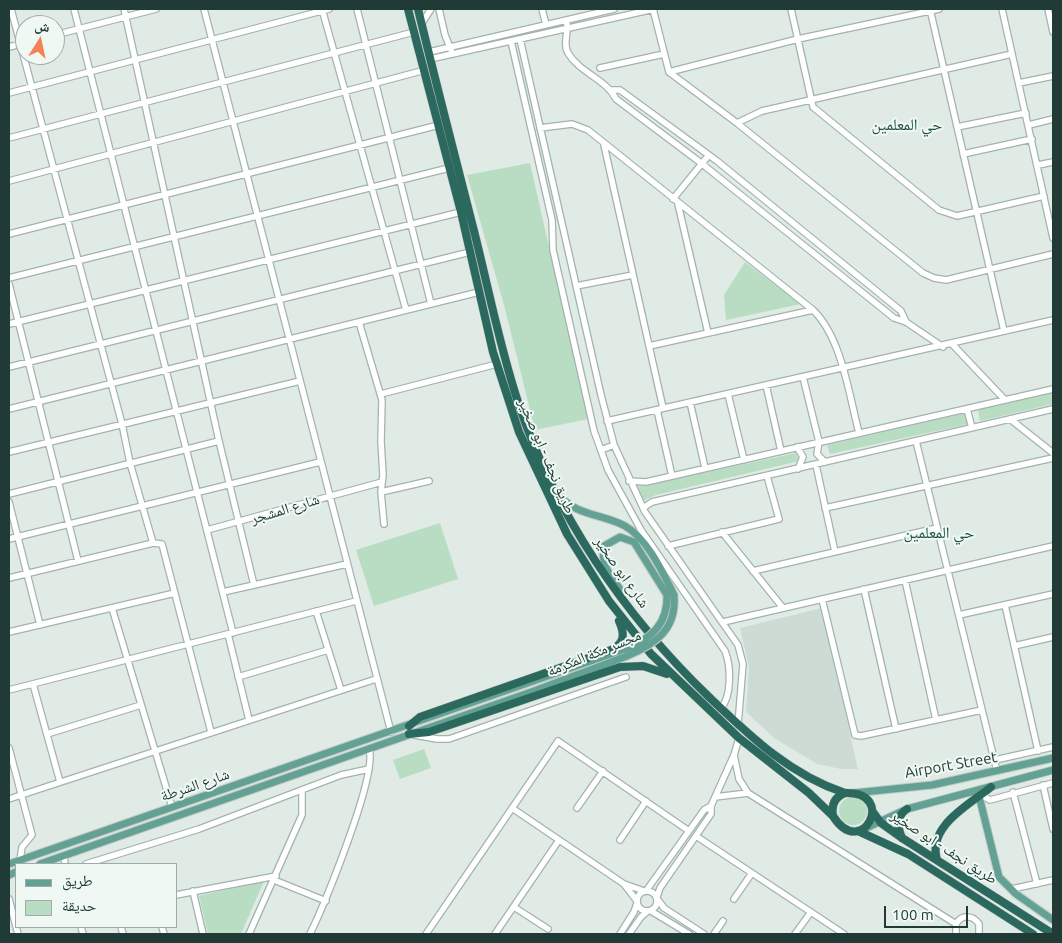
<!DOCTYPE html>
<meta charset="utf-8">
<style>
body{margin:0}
#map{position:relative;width:1062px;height:943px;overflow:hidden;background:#e0ebe6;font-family:Ubuntu,"Noto Naskh Arabic",sans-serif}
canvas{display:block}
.frame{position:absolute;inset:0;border:10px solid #203b35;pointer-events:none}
.legend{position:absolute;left:15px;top:863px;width:162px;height:65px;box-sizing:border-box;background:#f0f8f4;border:1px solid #9daca8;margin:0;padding:6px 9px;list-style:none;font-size:15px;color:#203b35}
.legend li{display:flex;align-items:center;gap:10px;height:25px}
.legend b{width:25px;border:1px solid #9daca8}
.north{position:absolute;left:15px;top:15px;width:50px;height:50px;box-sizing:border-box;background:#f0f8f4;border:1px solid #9daca8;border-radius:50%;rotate:10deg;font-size:14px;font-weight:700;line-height:20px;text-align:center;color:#203b35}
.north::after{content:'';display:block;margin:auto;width:18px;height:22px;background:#f48254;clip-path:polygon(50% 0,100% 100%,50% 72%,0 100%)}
.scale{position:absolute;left:884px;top:906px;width:84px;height:22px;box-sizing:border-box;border:2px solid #203b35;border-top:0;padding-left:6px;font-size:15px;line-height:18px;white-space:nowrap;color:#203b35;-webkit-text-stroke:4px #f0f8f4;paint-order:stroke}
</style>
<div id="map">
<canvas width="1062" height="943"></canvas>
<div class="frame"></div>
<ul class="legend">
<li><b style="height:6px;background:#63a194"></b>طريق</li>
<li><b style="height:14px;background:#b8ddc3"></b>حديقة</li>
</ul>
<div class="north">ش</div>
<div class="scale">100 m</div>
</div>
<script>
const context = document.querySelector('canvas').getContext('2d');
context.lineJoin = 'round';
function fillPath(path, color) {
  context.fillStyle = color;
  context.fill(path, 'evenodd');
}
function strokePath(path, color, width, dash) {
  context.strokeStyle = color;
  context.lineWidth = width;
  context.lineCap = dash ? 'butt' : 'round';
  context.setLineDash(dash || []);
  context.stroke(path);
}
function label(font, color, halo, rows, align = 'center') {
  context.font = font + ' Ubuntu,"Noto Naskh Arabic",sans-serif';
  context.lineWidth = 4;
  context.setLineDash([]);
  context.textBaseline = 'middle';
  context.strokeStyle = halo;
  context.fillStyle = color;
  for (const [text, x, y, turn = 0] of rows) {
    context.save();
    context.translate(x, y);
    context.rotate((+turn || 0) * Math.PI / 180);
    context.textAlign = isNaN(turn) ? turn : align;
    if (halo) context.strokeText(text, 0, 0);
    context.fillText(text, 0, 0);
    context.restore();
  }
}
fillPath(new Path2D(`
 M822,608L858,769H841L817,764L774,738L746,712L749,667L740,628Z`), '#cedbd5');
fillPath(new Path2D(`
 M530,163L588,419L535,430L504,305L467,175Z
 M745,262L801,304L726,320L724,295Z
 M1053,393V404L980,421L978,409Z
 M965,413L969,424L830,454L827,445Z
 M796,453L799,461L656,495L643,501L637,487Z
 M440,523L458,579L374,606L356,550Z
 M424,749L431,768L400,779L393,760Z
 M839 811a14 14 0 1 1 28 0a14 14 0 1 1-28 0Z
 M264,881L241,934H208L199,896Z`), '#b8ddc3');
const minor = new Path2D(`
 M11,9L122,424L130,463L153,543
 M74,9L233,633
 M124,9L219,441L254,585
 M204,9L391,732
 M322,9L406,310
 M357,9L431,304
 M439,9L445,35L451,50
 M542,9L546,25
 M653,9L669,72L737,123L923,273L934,278L946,280L1053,254
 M791,9L813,107L939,210L957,216L1044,196
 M930,9L1004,331
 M1002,9L1053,238
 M1048,9L1053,32
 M566,20C570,31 562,42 568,53C580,73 606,79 616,99L701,163L894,318L906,322L943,347
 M422,23L431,9
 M55,35L156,9
 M520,39L601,395L614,445L645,512L738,645L743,664L738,725
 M511,41L552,220L553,250L594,431L608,470L641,530L725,651C731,666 732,696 721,708
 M9,47L25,43
 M429,52L614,9
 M430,59L654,9
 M600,68L664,54
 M669,72L798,39L939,9
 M1019,83L1053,76
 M611,90H620L717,161L901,311L906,322
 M9,93L329,9
 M737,123L762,111L1012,54
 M1029,125L1053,119
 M957,127L1026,113
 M540,128L572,124L588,130L813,310C842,338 849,395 859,433
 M9,138L414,32
 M604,145L663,408
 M963,154L1032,139
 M1038,165L1053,162
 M9,181L425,70
 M673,199L708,156
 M678,204L708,333
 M9,234L439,125
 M9,278L449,168
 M9,284L78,561
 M576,286L633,275
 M359,322L382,400L381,441L383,475L381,492L384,524
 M9,324L461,212
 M953,345L1005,400
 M649,346L813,310
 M9,367L470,252
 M803,377L819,442L817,454L825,462
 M766,385L781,451
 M381,394L497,364
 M728,394L744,460
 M690,402L705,468
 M9,409L479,292
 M967,409L972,428
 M657,410L672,476
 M1010,419L1053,453
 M607,421L1053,320
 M916,441L997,771
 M797,447L803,457L798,469
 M601,450L614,445
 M9,452L300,381
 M816,465L835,552
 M629,481L646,482L1053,389
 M381,492L429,481
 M9,494L219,441
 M9,502L40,625
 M825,508L1053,458
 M644,510L643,508L652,502L1053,409
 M207,530L382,482
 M722,532L783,608
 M9,539L320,462
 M668,546L779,519L767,476
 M753,571L937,528
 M9,578L153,543L162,544L211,732
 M905,580L936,720
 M864,589L896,729
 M223,592L347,564
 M822,599L855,735L861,736L982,710
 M1005,605L1038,751
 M112,608L172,807
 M316,611L341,690
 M959,615L1053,594
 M723,622L1053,546
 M9,632L175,593
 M228,634L249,720
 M1014,646L1053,637
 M238,677L328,650
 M33,684L60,782
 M9,690L356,601
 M47,734L141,705
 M414,735L437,739H449L626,677
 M9,748L32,835L22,847L20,860
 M734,755L739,779L748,793L956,924
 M995,760L1053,747
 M1043,785L1053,829
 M1013,792L1037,884
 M981,795L990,800L1053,783
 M715,797L748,793
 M9,799L376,679
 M512,808L624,884L644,891
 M577,808L603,771
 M696,836L844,934
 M620,840L646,801
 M64,856L65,864
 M86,864L199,829L341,775L369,769
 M274,880L326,901
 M624,884L637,901
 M1012,889L1053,880
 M637 901a10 10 0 1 1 20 0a10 10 0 1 1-20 0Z
 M193,891L203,934
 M646,891L704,810L711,806
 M176,895L276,876
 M657,897L660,888L711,814V806L734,755L739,738
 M9,899L18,934
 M734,899L752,873
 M658,900L664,908L704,934
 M514,907L548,929
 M651,911L689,934
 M81,927L83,934
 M121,927L123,934
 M162,927L164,934
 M249,934L302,815V790
 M310,934C324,905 378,775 369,749
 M426,934L558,741L689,831
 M495,934L559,840
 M620,934L634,912L637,903
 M629,934L641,917L648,911
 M714,934L723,921
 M795,934L811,912
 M956,934V924C962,914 973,915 979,924V934`);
const major = new Path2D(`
 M559,495C576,516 603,514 625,526C648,539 663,573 674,595
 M622,592C612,577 600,566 604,546L620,537L634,542L667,595
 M854,793L932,785L1053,758
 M979,796L999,877L1016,894L1053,920
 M864,829L907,809L1053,770
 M9,864L625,649
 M40,864L534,691L627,656
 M9,875L16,872`);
const highway = new Path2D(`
 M408,9L461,212L493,352L519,432L567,534L609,601L651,654L739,738L809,793L833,816
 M418,9C436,84 456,160 475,235C489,291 500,348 518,402C555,515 624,615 709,697C750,736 790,775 845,793
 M409,726L420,717L611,650C625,643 625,634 619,621
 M409,734L429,732L620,667L643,666L667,674
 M845,793C898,791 862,862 833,816C831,805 835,797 845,793Z
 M873,812L881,823L902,838L1053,934
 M858,831L908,854L1033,934
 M902,838C897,827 896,816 907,809
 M937,860C927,826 969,805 991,787`);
strokePath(minor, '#a3b3ad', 8);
strokePath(major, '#c1c8c6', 9);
strokePath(highway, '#c1c8c6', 9);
strokePath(minor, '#fff', 5.5);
strokePath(major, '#63a194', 7);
strokePath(highway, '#2b685e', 8);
const majorBridge = new Path2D(`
 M625,649C651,639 668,624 667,595
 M627,656C655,644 677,630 674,595`);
strokePath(majorBridge, '#c1c8c6', 9, []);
strokePath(majorBridge, '#63a194', 7);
label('15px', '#203b35', '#f0f8f4', [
 ["طريق نجف - ابو صخير",547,456,67],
 ["شارع المشجر",285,509,-17],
 ["شارع ابو صخير",622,572,55],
 ["مجسر مكة المكرمة",594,653,-22],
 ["Airport Street",951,765,-10],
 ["شارع الشرطة",195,785,-19],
 ["طريق نجف - ابو صخير",944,847,33]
]);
label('16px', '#1c4e44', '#f0f8f4', [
 ["حي المعلمین",907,125],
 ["حي المعلمين",939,533]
]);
</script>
